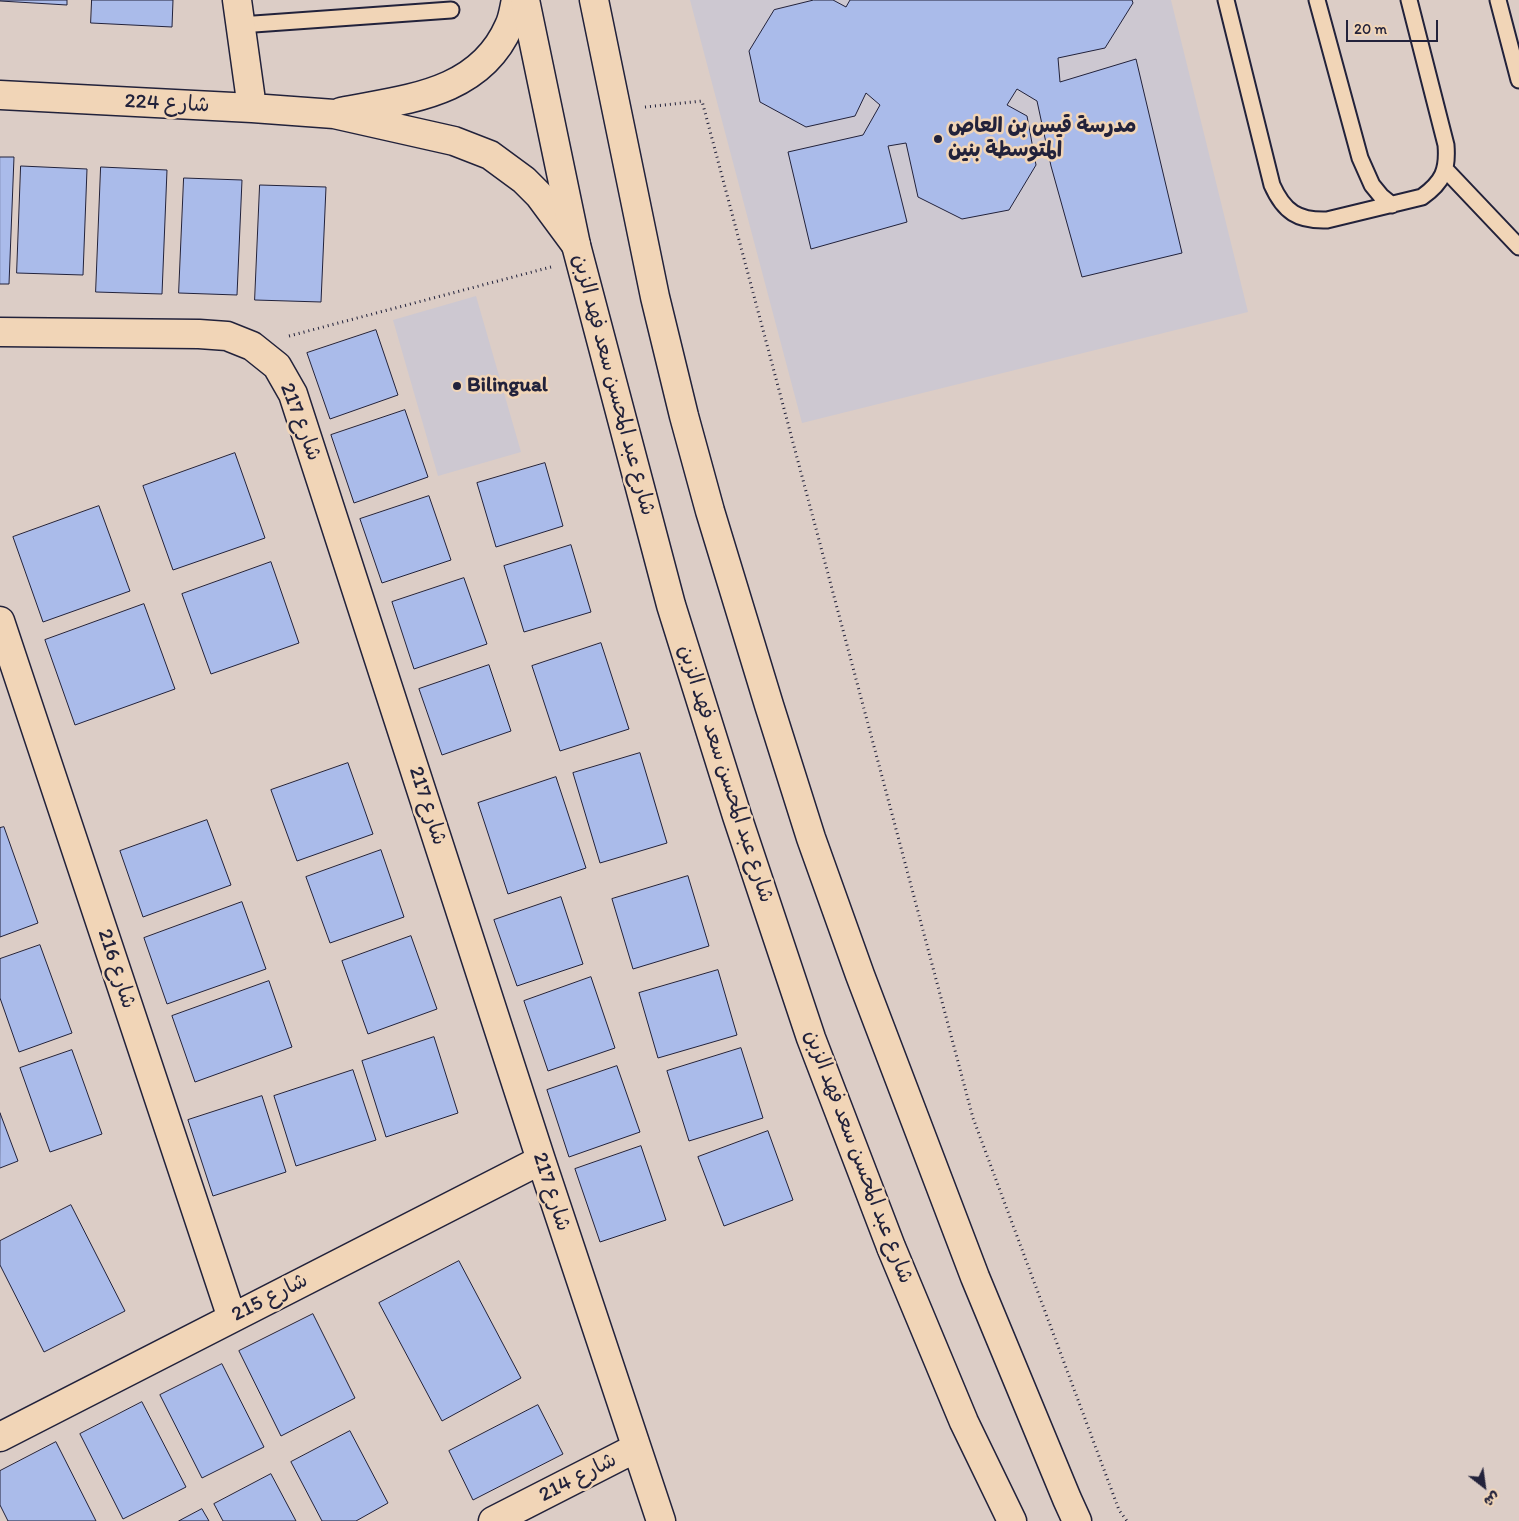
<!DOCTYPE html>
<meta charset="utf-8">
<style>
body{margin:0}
#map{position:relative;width:1519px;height:1521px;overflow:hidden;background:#dccdc6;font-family:Itim,"Playpen Sans Arabic",sans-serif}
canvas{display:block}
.north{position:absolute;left:1459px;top:1461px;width:50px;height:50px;-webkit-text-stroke:4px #f1d5b7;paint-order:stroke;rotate:150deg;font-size:14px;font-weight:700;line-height:20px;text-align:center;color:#22223b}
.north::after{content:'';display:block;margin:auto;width:18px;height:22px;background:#22223b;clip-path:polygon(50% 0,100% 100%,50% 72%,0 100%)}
.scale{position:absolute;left:1346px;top:20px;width:92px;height:22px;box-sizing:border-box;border:2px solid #22223b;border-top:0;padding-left:6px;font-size:15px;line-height:18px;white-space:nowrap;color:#22223b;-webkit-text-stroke:4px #f1d5b7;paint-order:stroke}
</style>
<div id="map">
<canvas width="1519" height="1521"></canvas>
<div class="north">ش</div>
<div class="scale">20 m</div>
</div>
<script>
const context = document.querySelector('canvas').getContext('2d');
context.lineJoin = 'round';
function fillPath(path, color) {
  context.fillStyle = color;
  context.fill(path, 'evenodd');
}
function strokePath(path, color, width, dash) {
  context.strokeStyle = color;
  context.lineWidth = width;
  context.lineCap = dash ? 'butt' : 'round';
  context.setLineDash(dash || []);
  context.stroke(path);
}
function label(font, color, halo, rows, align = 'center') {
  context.font = font + ' Itim,"Playpen Sans Arabic",sans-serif';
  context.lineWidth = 5;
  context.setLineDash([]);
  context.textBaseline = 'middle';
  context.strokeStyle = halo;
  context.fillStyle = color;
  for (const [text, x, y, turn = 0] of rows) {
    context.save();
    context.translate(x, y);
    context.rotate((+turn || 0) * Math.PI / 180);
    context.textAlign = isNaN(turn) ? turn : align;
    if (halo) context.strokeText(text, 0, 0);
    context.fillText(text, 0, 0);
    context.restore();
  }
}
fillPath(new Path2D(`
 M690,0H1171L1248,312L802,423Z
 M476,296L521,452L438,476L393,320Z`), '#cdc8d1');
const building = new Path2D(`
 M0,0H67V5L0,1Z
 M92,0H173L172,27L91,23Z
 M814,0H833L846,7L850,0H1132L1133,3L1105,48L1058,58L1060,82L1136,59L1182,253L1082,277L1051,166L1037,101L1017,89L1007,105L1027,116L1036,165L1009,210L962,219L918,197L906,143L888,146L907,222L811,249L788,152L863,135L880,105L866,93L855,116L806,127L760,102L749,51L774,10Z
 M0,157H14L9,284H0Z
 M21,166L87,169L83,275L17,273Z
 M101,167L167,170L162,294L96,292Z
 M184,178L242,180L237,295L179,293Z
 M260,185L326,187L321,302L255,300Z
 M376,330L398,395L330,419L307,353Z
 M405,410L428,477L354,503L331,435Z
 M235,453L265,538L173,570L143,486Z
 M545,463L563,526L496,547L477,483Z
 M429,496L451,560L382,583L360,519Z
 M99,506L130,591L43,622L13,537Z
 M571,545L591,612L524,632L504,566Z
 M271,562L299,643L211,674L182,594Z
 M464,578L487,644L414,669L392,602Z
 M144,604L175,689L75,725L45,640Z
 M601,643L629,729L560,751L532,666Z
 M489,665L511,731L442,755L419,689Z
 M640,753L667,843L600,863L573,773Z
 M348,763L373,834L297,861L271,790Z
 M556,777L586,868L508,894L478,803Z
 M207,820L231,885L143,917L120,851Z
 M4,827L38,923L0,937V828Z
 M381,850L404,917L330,943L306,877Z
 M688,876L709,946L633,969L612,899Z
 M561,897L583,964L517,986L494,920Z
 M242,902L266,969L167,1004L144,938Z
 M411,936L437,1009L368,1034L342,961Z
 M40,945L72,1033L19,1052L0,998V959Z
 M718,970L737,1035L658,1058L639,993Z
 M591,977L615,1048L548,1071L524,1001Z
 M269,981L292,1047L195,1082L172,1016Z
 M434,1037L458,1113L386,1137L362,1061Z
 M741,1048L763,1118L689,1141L667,1071Z
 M72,1050L102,1134L50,1152L20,1068Z
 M617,1066L640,1132L569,1157L547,1090Z
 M353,1070L376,1140L296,1166L274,1096Z
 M262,1096L286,1172L213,1196L188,1120Z
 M0,1113L18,1161L0,1168Z
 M768,1131L793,1200L724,1226L698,1157Z
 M641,1146L666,1220L600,1242L575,1169Z
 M71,1205L125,1311L44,1352L0,1265V1241Z
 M459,1261L521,1378L442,1421L379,1303Z
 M313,1314L355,1398L281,1436L239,1351Z
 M222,1364L264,1447L202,1478L160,1395Z
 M142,1402L186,1487L123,1519L80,1434Z
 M538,1405L563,1454L473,1500L449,1451Z
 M350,1431L388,1503L356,1521H322L291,1462Z
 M56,1442L96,1521H8L0,1505V1471Z
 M271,1474L296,1521H223L214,1504Z
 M202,1509L209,1521H179Z`);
fillPath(building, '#aabbea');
strokePath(building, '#22223b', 1);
const lane = new Path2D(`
 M1226,0L1272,185C1284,212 1298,221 1327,220L1422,197C1443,182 1448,170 1446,145L1409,0
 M1317,0L1360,158L1372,185L1381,196L1392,205
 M1498,0L1519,80
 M240,25L451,10
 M1445,169L1519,247`);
const street = new Path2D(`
 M237,0L252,108
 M0,95L252,108L334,114L454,141L490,155L524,180L539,195L576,245
 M341,112C405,99 479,95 509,26C513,18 514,8 516,0
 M0,332L199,334L227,336L252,346L277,366L293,394L541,1160L661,1521
 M0,621L232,1318
 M0,1437L541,1160
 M493,1521L636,1448`);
const secondary = new Path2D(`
 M525,0L576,245L671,605L737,816L811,1038L891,1247L964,1422L1012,1521
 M594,0L655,297L684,416L710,511L769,705L811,838L860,975L975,1277L1067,1499L1077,1521`);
strokePath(lane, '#22223b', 19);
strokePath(street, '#22223b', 31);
strokePath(secondary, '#22223b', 31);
strokePath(new Path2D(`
 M645,107L702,101L973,1118L1119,1510L1127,1521
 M289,336L551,267`), '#22223b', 3, [1, 4]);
strokePath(lane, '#f1d5b7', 15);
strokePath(street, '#f1d5b7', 28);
strokePath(secondary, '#f1d5b7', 28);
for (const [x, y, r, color] of [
 [938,139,5,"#22223b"],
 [457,386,5,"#22223b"]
]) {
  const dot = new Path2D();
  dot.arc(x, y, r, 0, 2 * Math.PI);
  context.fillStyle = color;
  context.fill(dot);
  strokePath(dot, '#f1d5b7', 2);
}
label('21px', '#22223b', '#f1d5b7', [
 ["شارع 224",167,104,3],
 ["شارع عبد المحسن سعد فهد الزبن",613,385,75],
 ["شارع 217",300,422,69],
 ["شارع عبد المحسن سعد فهد الزبن",725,774,72],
 ["شارع 217",427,806,72],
 ["شارع 216",116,969,72],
 ["شارع عبد المحسن سعد فهد الزبن",858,1157,69],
 ["شارع 217",551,1192,72],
 ["شارع 215",270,1298,-27],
 ["شارع 214",578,1478,-27]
]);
label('bold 21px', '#22223b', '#f1d5b7', [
 ["مدرسة قيس بن العاص",948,127],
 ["المتوسطة بنين",948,151],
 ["Bilingual",467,386]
], 'left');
</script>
